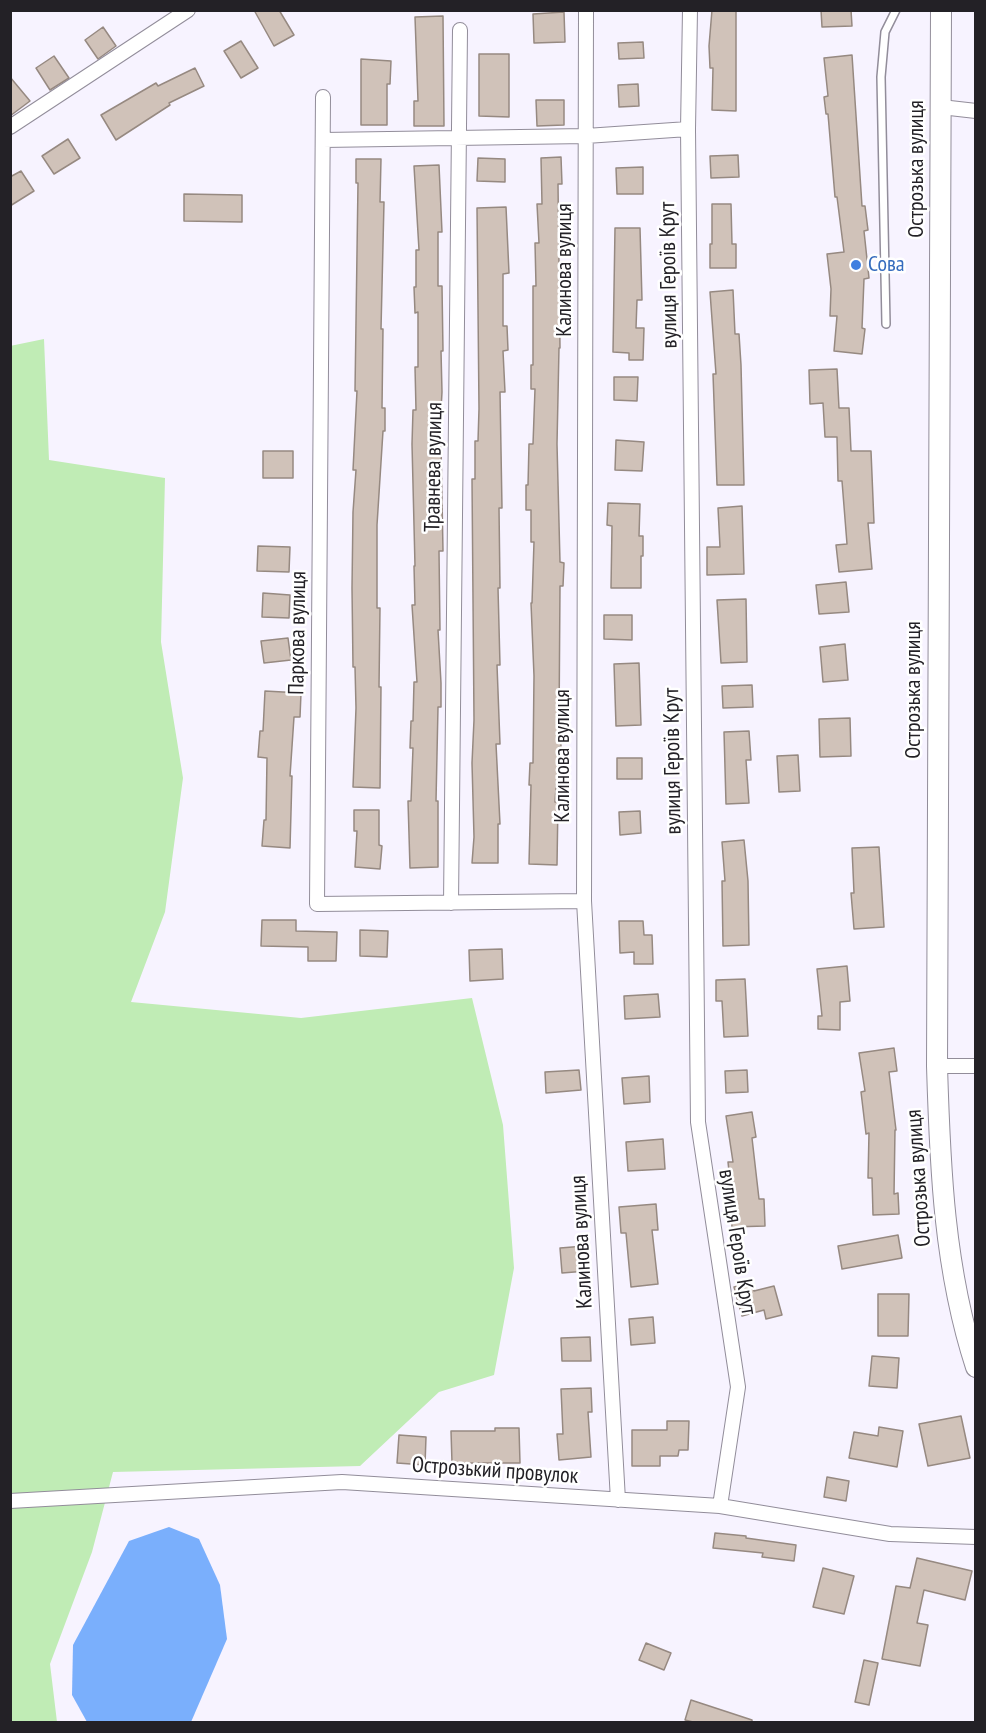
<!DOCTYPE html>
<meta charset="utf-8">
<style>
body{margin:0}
#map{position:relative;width:986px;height:1733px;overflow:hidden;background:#f7f3ff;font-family:"PT Sans Narrow",sans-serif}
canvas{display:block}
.frame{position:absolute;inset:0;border:12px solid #232126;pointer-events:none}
</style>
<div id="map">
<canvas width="986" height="1733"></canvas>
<div class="frame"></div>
</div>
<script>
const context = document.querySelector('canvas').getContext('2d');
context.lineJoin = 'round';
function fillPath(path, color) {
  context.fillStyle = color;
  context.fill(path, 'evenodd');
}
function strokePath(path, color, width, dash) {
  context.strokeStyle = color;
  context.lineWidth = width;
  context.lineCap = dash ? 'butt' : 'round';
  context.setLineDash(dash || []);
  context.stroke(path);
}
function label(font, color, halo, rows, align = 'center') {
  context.font = font + ' "PT Sans Narrow",sans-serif';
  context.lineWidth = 5;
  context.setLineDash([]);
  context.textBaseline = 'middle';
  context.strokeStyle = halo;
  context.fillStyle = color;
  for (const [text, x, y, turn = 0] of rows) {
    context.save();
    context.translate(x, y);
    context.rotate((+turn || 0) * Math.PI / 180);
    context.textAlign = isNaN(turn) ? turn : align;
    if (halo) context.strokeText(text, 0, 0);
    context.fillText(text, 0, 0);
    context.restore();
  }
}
fillPath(new Path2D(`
 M44,339L49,460L165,478L161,642L183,778L165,912L131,1002L301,1018L472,998L503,1125L514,1268L494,1375L439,1392L360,1466L113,1472L92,1552L50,1664L57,1722H10V346Z`), '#c0ecb5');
fillPath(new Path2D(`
 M169,1527L199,1539L220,1585L227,1639L191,1722H87L72,1695L73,1645L129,1541Z`), '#7aaffc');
const building = new Path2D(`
 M254,10H279L294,35L274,46Z
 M712,10H736V111L712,110L713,68H710L709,46Z
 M821,10H851L852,26L822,27Z
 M564,12L565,42L534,43L533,14Z
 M443,16L444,126H414V101H418L415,17Z
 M103,27L116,46L98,59L85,40Z
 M241,41L258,68L241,78L224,51Z
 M643,42L644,58L619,59L618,43Z
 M479,54H509V117L479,116Z
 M852,55L862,206H865L868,230L864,231L869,278L864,279L862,328L865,329L862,354L834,351L837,316H830L831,289L827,254L844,252L837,197H835L828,114H826L824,97L828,96L824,58Z
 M54,56L69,78L50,90L36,68Z
 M361,59L391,61L390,84H387V125H361Z
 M195,68L204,86L169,103L170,105L116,140L101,115L156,83L158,86Z
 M10,77L30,101L10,116Z
 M638,84L639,106L619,107L618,85Z
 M536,100H564V125L537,126Z
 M68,139L80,158L54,174L42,156Z
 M738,155L739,177L711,178L710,156Z
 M561,157L562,184H558L560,348H559L557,444L560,562L564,563L563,586H560L559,725H560L561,747H559L555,802H558L557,865L529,864L531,785H529L530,763H533L534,676L531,603H532L534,542H531V510H526V485H528L529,444H533L535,389H531V365H533V286H536L535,243H539L537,204H542L541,158Z
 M478,158L505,159V182L477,181Z
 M356,159H381L380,202H384L381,329H383L382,408H385V431H383L377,525V608H380L379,687H381L380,788L353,787L356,708L355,667H353L352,588L353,512L356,470H353L357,391H355L358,183H356Z
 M439,165L442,232H438V286H442L443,351H441L442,392L439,446H441L443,551H439L440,630H438L441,683V707H438L436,801H438V867L410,868L408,801H411L413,748H410L411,721H413L414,682H417L412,605H415L414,566H415L412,444L413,410H416L415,367H418V312L415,313L414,287H416V250H419L414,166Z
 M643,167V194H617L616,168Z
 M21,171L34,191L10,206V177Z
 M184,194L242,195V222L184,221Z
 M712,204H731L732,244H736V268H710V244H712Z
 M506,207L509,273L503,274V326H507L508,350L503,351L505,392H500L502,508H499L500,588H498L500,665H497L500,744H496L500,824H498V863H472L474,837L472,763L474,720L472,479H475V441H478L479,409L477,208Z
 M615,228H640L642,300H637L636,328H644L643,360H629V353L613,352Z
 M733,290L735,334H739L741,365L744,485H717L713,374H716L710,292Z
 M837,369L839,408H849L851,451H871L874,523H868L872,569L839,572L836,545L847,544L842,481H838L837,437H825L823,403L810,404L809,370Z
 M614,377H638L637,401L614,400Z
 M616,440L644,442L642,471L615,470Z
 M263,451H293V478H263Z
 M608,503L640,504L639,536H643V556H641V588H611L612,526L607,525Z
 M742,506L744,574L707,575V547H720L718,508Z
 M258,546L290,547L289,572L257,571Z
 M846,582L849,612L819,614L816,585Z
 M263,593L290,595L289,618L262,617Z
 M746,599L747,662L721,663L717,600Z
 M604,615H632V640L604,639Z
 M288,638L291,660L264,663L261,641Z
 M845,644L848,680L823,682L820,647Z
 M639,663L641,725L616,726L614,664Z
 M752,685L753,707L723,708L722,686Z
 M265,691L301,693L300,717H294L290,776H292L290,848L262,846L264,820H266L267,758L258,757L260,731H263Z
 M850,718L851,756L820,757L819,719Z
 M749,731L751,760H746L749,803L726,804L724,732Z
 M798,755L800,791L779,792L777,756Z
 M617,758H642V779H617Z
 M354,810H379V845L382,846L380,869L355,867L357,831H354Z
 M640,811L641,833L620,835L619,812Z
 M744,840L748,881L749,945L723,946L722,881H725L722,842Z
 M879,847L884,927L854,929L851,893H854L852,848Z
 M262,920H296V931L337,932L336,961H308V947L261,946Z
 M619,921H643L644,935H652L653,964H634V952L620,953Z
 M360,930L388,931L387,957L360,956Z
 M502,949L503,979L470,981L469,950Z
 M847,966L850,1001L840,1002V1030L818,1029V1016H822L817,969Z
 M745,979L748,1036L724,1037L722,1001H716V980Z
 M658,994L660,1017L625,1019L624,996Z
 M894,1048L897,1071L889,1072L896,1130H895L894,1194L898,1193L899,1214L873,1215L872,1178H868L869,1133L866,1134L861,1092L865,1091L859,1053Z
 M579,1070L581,1090L546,1093L545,1072Z
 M747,1070L748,1092L726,1093L725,1071Z
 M649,1076L650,1102L624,1104L622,1078Z
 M752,1112L756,1137L752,1138L759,1199H764L765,1226L732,1227L730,1200H732L728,1162H733L726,1116Z
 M663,1139L665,1169L628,1171L626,1142Z
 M656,1204L658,1230H652L658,1284L631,1287L626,1233H621L619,1207Z
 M898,1235L902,1258L842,1269L838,1246Z
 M585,1246L587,1271L562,1273L560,1248Z
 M752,1282L754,1291L774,1286L782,1315L766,1319L764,1310L742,1316L734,1287Z
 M878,1294H909L908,1336H878Z
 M653,1317L655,1343L631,1345L629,1319Z
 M590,1337L591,1361H562L561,1338Z
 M872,1356L899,1358L897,1388L869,1386Z
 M591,1388L592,1412H588L591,1457L559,1460L557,1434H563L561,1389Z
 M961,1416L970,1458L928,1466L919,1424Z
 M667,1421H689L688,1450H679L678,1456H660V1466H632V1430H667Z
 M879,1427L903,1431L897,1467L849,1458L854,1432L878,1436Z
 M495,1428H519L520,1463H452L451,1431H495Z
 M399,1435L426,1437L425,1465L397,1463Z
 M827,1477L849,1481L846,1501L824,1497Z
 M715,1533L746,1536V1538L796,1545L794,1561L762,1557L763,1553L713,1548Z
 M917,1558L972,1571L965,1600L924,1590L917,1623L928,1625L920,1666L882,1659L896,1586L910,1588Z
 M823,1568L854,1576L844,1614L813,1607Z
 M646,1643L671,1653L664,1670L639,1660Z
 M864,1660L878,1663L869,1705L855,1702Z
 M691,1700L752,1720V1722H693L685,1720Z`);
fillPath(building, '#d0c2b9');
strokePath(building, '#968981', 1.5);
const service = new Path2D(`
 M886,324L881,77L885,32L896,10`);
const minor = new Path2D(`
 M586,10L584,901L618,1500
 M690,10L688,129L698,1122L738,1387L720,1506
 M323,97L317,904L584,901
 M941,107L976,111
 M10,127L188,10
 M323,140L586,136L688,129
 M451,903L460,30
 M937,1066H976
 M10,1501L342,1482L720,1506L890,1534L976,1537`);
const secondary = new Path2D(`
 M941,10L937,1066C940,1167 944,1269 976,1367`);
strokePath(service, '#928d9a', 10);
strokePath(minor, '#928d9a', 16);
strokePath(secondary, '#928d9a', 22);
strokePath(service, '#fff', 7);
strokePath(minor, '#fff', 14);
strokePath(secondary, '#fff', 20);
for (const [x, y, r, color] of [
 [856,265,6,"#3f7fe0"]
]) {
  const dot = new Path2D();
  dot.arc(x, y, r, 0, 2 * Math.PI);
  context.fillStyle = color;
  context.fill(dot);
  strokePath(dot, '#fff', 2);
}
label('22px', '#232126', '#fff', [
 ["Острозька вулиця",917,169,-90],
 ["Калинова вулиця",565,270,-90],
 ["вулиця Героїв Крут",669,275,-91],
 ["Травнева вулиця",434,467,-89],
 ["Паркова вулиця",298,633,-89],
 ["Острозька вулиця",914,690,-90],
 ["Калинова вулиця",563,756,-90],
 ["вулиця Героїв Крут",673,761,-91],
 ["Острозька вулиця",919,1178,-94],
 ["Калинова вулиця",582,1242,-93],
 ["вулиця Героїв Крут",737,1242,81],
 ["Острозький провулок",495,1471,4]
]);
label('22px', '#366cbe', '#fff', [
 ["Сова",868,265]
], 'left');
</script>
